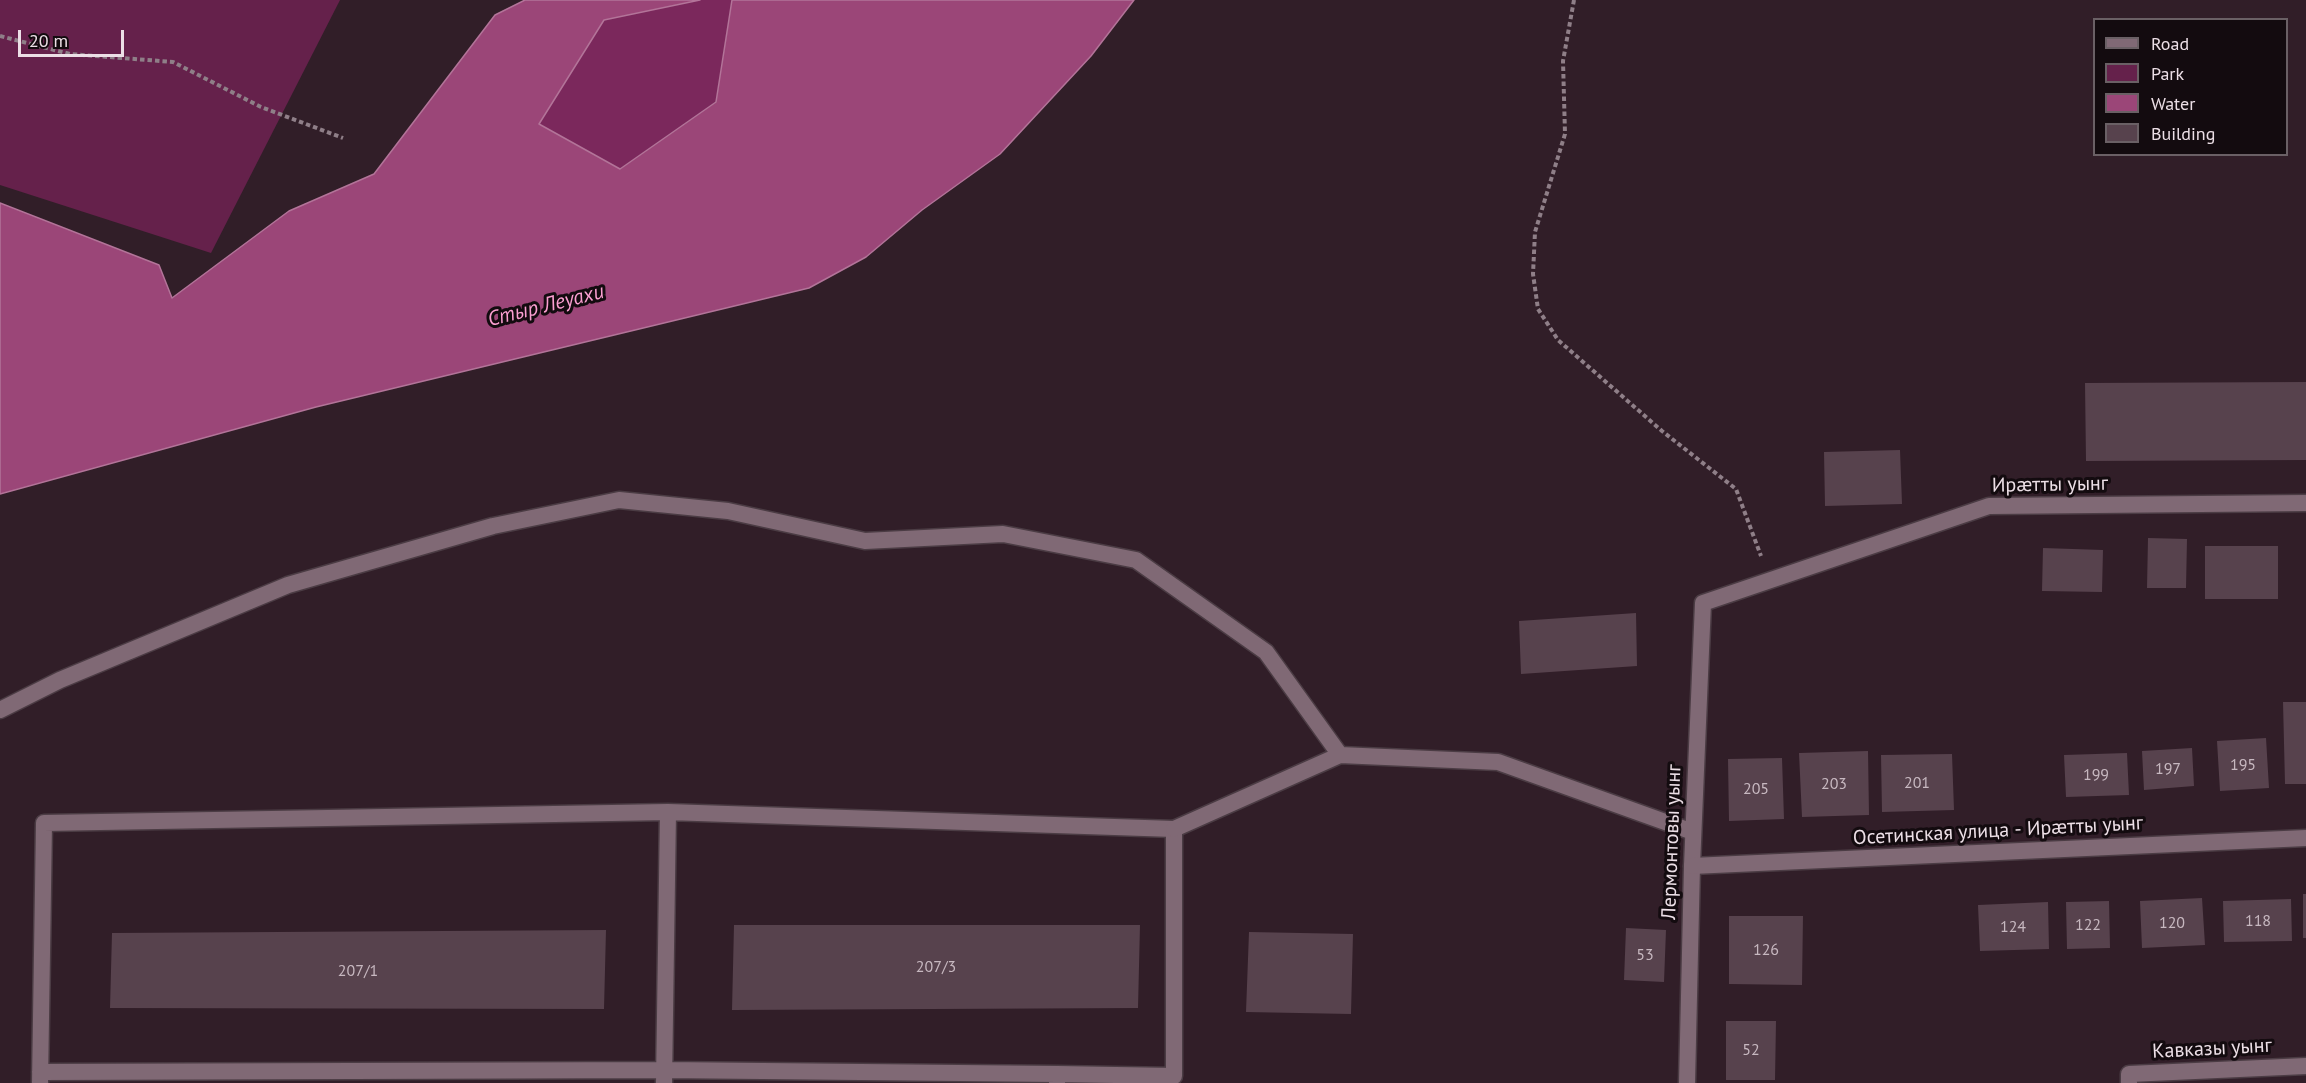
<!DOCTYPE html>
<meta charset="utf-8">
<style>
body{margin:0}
#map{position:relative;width:2306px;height:1083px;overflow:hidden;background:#311e28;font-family:"PT Sans",sans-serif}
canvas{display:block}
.legend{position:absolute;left:2093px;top:18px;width:195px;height:138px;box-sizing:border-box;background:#130b0f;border:2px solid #6a6065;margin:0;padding:8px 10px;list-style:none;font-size:18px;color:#ecdfe6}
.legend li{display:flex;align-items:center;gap:12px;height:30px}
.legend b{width:30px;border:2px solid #6a6065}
.scale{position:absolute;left:18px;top:30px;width:106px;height:27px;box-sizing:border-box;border:3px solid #ecdfe6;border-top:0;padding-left:8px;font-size:18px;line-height:21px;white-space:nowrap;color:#ecdfe6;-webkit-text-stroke:4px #130b0f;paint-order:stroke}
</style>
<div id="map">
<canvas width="2306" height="1083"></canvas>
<ul class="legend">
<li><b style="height:8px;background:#806975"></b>Road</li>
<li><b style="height:16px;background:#65214b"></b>Park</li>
<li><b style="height:16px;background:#9b4678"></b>Water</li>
<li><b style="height:16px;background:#57424d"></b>Building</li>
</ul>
<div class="scale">20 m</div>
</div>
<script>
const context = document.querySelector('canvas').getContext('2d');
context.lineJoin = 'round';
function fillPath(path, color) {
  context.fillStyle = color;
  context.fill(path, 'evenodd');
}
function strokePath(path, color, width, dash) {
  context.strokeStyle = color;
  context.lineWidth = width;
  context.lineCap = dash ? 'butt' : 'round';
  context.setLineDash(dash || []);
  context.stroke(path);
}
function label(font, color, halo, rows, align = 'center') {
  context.font = font + ' "PT Sans",sans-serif';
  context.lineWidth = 6;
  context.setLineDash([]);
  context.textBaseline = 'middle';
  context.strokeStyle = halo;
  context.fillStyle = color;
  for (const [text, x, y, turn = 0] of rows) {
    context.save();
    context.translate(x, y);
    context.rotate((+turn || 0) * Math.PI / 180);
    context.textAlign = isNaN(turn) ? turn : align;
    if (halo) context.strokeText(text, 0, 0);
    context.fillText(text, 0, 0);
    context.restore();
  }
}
fillPath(new Path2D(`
 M0,0H340L211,253L0,185Z`), '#65214b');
fillPath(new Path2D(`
 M700,0H732L716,102L620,169L539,124L604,20Z`), '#7b285c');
const water = new Path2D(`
 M525,0H700L604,20L539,124L620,169L716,102L732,0H1134L1091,56L1000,154L922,210L866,257L809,288L316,407L0,494V203L159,265L172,298L289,211L374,174L495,15Z`);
fillPath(water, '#9b4678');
strokePath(water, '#b37499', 1.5);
fillPath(new Path2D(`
 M2306,382V460L2086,461L2085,383Z
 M1900,450L1902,504L1825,506L1824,452Z
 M2148,538L2187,539L2186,588H2147Z
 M2205,546H2278V599H2205Z
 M2043,548L2103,550L2102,592L2042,591Z
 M1636,613L1637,666L1521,674L1519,621Z
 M2283,702H2306V784H2285Z
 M2266,738L2269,788L2220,791L2217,741Z
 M2192,748L2194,786L2144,790L2142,751Z
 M1868,751L1869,815L1802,817L1799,753Z
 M2127,753L2129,795L2066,797L2064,755Z
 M1952,754L1954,810L1882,812L1881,755Z
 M1782,758L1784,819L1729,821L1728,759Z
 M2303,894H2306V938H2303Z
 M2202,898L2205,945L2142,948L2140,901Z
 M2291,899L2292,941L2224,942L2223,901Z
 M2109,901L2110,948L2067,949L2066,902Z
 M2048,902L2049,949L1980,951L1978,905Z
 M1729,916H1803L1802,985L1729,984Z
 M734,925H1140L1138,1008L732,1010Z
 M1626,928L1666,930L1664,982L1624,980Z
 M606,930L604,1009L110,1008L112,933Z
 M1249,932L1353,934L1351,1014L1246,1012Z
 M1726,1021H1776L1775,1080H1726Z`), '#57424d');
const service = new Path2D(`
 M40,1072L664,1070L1057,1074
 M40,1083L44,823L668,812L1174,829V1076L1057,1074V1083
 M664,1083L668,812`);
const minor = new Path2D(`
 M0,710L60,680L288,585L493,526L619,500L728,511L865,541L1003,534L1136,560L1266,652L1340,755
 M1174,829L1340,755L1498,762L1693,832
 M1687,1083L1692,866L1703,603L1989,506L2306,503
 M2129,1083V1074L2306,1066`);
const tertiary = new Path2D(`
 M1692,866L2306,838`);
strokePath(service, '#4b3c44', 19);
strokePath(minor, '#4b3c44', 19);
strokePath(tertiary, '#4b3c44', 19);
strokePath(new Path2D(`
 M1574,0L1563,61L1565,134L1535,232L1533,274L1538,309L1558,340L1662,431L1736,489L1761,556
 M0,36L70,54L173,62L261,107L343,138`), '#8f7f88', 4, [4.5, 3]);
strokePath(service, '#806975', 16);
strokePath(minor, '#806975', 16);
strokePath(tertiary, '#806975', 16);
label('16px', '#c7b8c0', null, [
 ["195",2243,765],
 ["197",2168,769],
 ["199",2096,775],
 ["201",1917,783],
 ["203",1834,784],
 ["205",1756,789],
 ["118",2258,921],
 ["120",2172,923],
 ["122",2088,925],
 ["124",2013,927],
 ["126",1766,950],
 ["53",1645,955],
 ["207/3",936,967],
 ["207/1",358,971],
 ["52",1751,1050]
]);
label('20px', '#ecdfe6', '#130b0f', [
 ["Ирæтты уынг",2050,485,-1],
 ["Осетинская улица - Ирæтты уынг",1998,831,-3],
 ["Лермонтовы уынг",1672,842,-88],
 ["Кавказы уынг",2212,1049,-3]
]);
label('italic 21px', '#fb9ed1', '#130b0f', [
 ["Стыр Леуахи",546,306,-14]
]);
</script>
